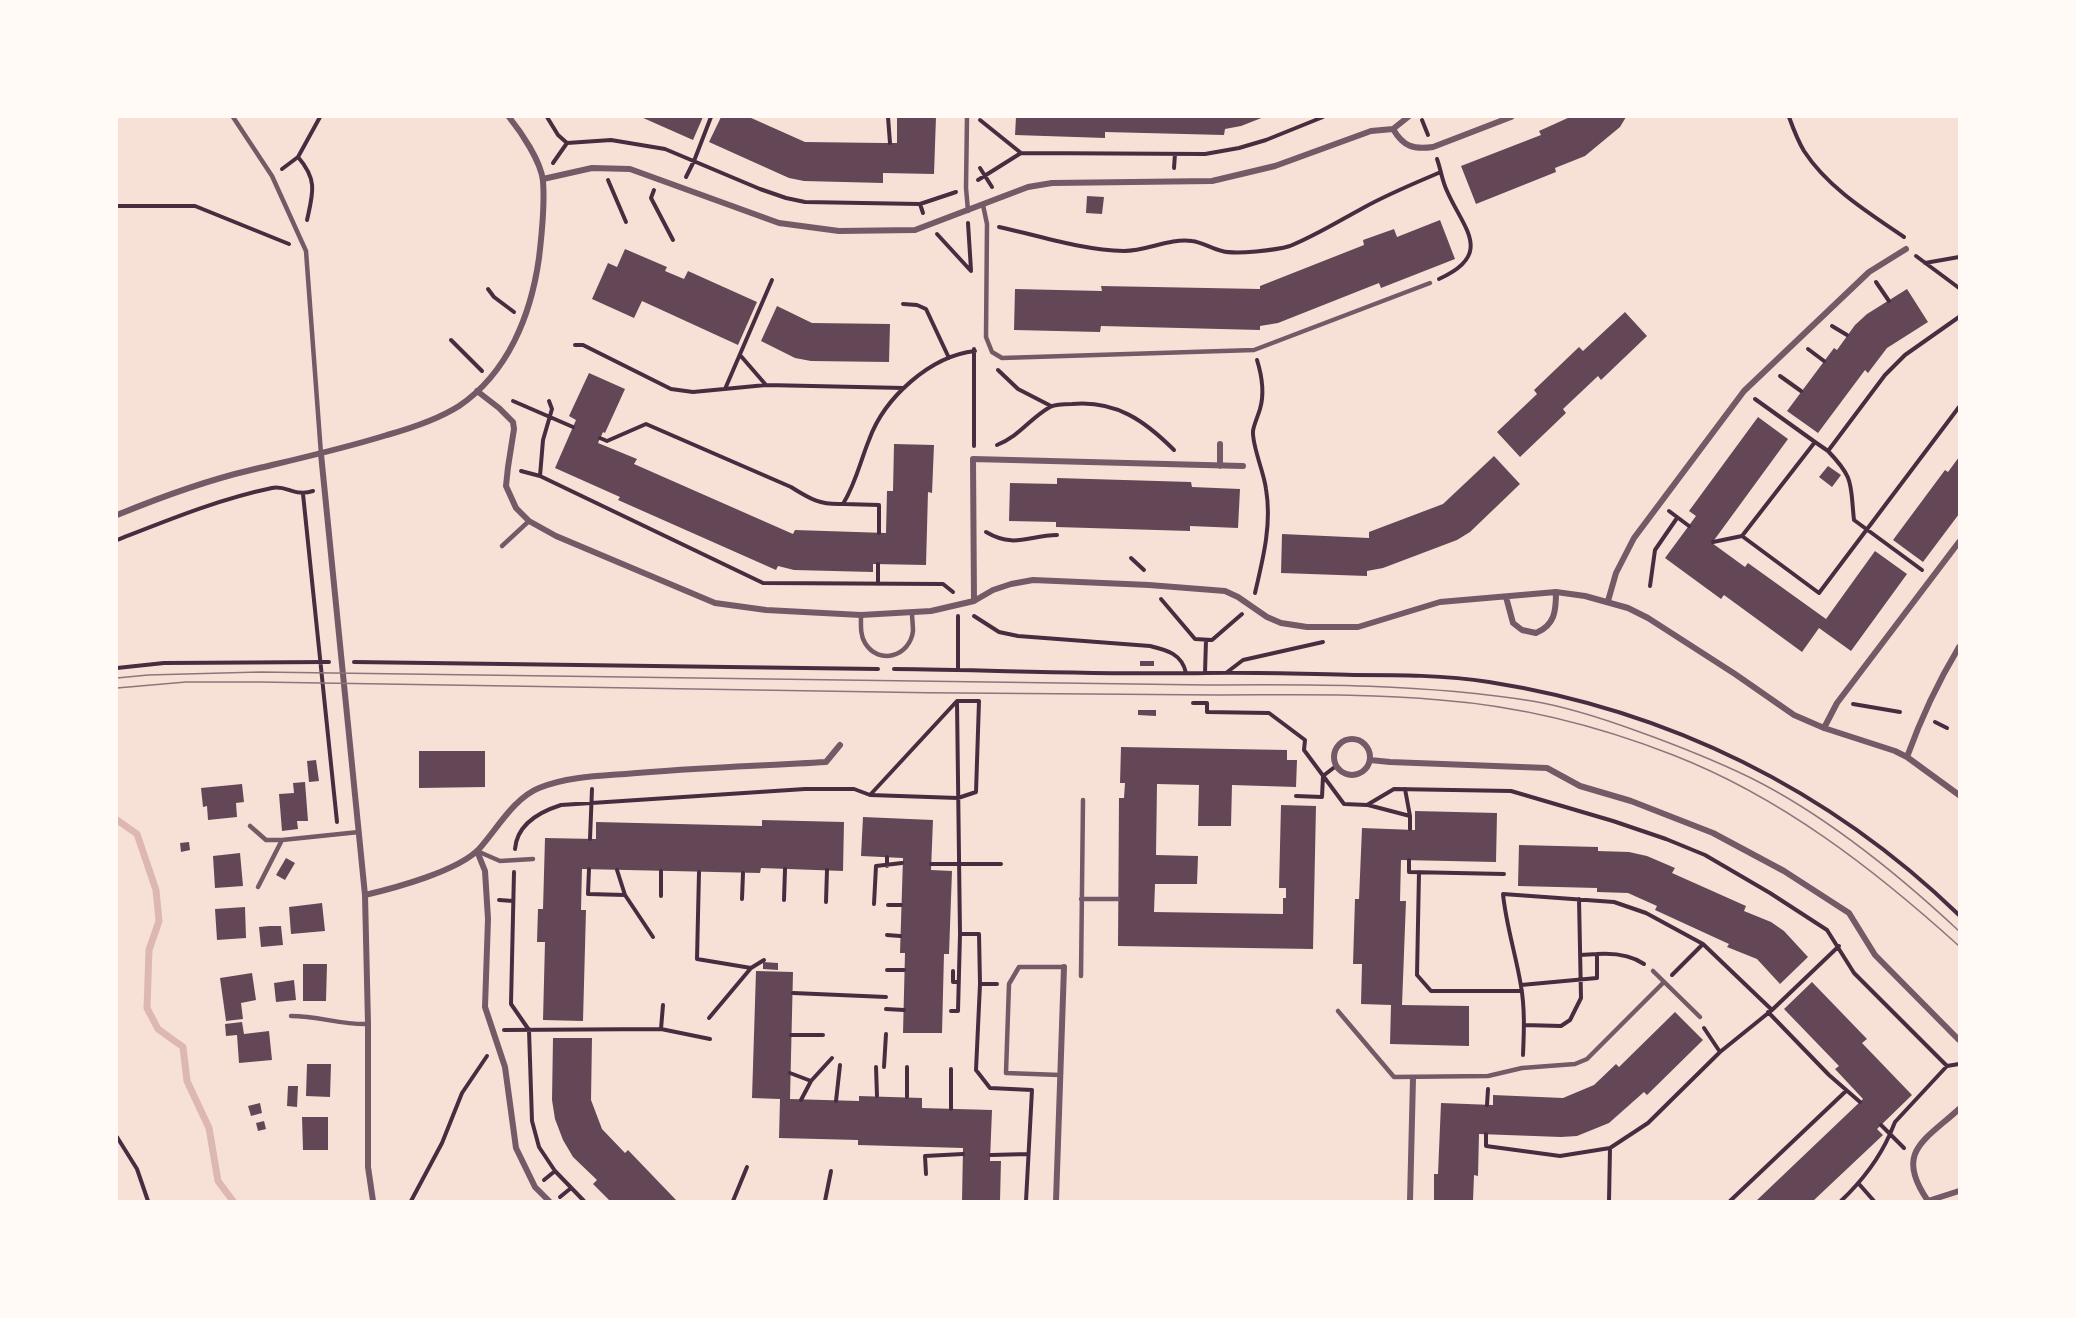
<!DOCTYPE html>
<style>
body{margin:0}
#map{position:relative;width:2076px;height:1318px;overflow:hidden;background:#f7e1d7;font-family:"PT Sans Narrow",sans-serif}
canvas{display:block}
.frame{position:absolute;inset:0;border:118px solid #fffaf5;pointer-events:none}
</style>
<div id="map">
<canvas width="2076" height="1318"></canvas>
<div class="frame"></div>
</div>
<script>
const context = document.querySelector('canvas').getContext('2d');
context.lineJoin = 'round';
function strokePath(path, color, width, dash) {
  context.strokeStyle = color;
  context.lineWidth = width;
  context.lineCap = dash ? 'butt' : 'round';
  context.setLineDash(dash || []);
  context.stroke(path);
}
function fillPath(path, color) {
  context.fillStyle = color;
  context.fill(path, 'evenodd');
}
strokePath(new Path2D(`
 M117,820L137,834L156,890L159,921L149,950L147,1008L158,1029L183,1047L187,1081L209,1128L218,1181L233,1201`), '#dcb8b0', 7);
fillPath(new Path2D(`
 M641,117H703L693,140Z
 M721,117H749L805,142L884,143H897V117H936L934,174L883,173V183L804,181L789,178L709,142Z
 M1016,117H1264L1241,126L1225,129L1224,135L1105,132V138L1015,135Z
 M1570,117H1626L1620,127L1585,156L1555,168L1556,172L1476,204L1461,166L1541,135L1539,131Z
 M1087,196L1104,197L1102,214L1086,213Z
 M1440,220L1455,259L1381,288L1379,283L1278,323L1260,326V330L1101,326L1100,332L1014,330L1015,289L1102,291L1101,286L1260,289V286L1364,245L1363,240L1394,229L1397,237Z
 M625,249L667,267L665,271L684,279L688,271L757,302L738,345L642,301L634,318L592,299L608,263L617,267Z
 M1907,289L1928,322L1887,348L1868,373L1865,370L1818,433L1787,411L1834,348L1837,350L1855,325L1867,314Z
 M777,306L812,323L890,324L889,362L811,361L795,358L761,341Z
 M1625,312L1647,336L1601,380L1598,376L1563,409L1566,413L1520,457L1497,432L1537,394L1534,390L1579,347L1583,351Z
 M589,373L625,389L605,433L603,432L598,443L637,459L634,464L793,534L795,530L886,533L887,491H893L894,444L934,445L932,493L928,492L926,565L873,564V572L794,570L778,566L776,570L618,500L620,497L555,468L576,420L569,416Z
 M1758,417L1788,439L1712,543L1745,567L1748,563L1826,619L1875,551L1907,574L1851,651L1819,628L1802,652L1724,595L1721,599L1665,558L1696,516L1689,511Z
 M1494,456L1520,484L1470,532L1457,540L1383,568L1367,571V576L1281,573L1282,534L1369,538V532L1443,504Z
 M1959,457V514L1923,562L1893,540L1945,470L1948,472Z
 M1828,466L1841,475L1832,487L1819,477Z
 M1057,478L1191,482L1192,487L1240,489L1238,528L1190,526V531L1056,527V522L1009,521L1010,483L1057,484Z
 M1140,661H1154V666H1140Z
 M1138,710H1156V716L1138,715Z
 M1121,747L1287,750V760H1297L1296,787L1232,785L1231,826H1198L1199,785L1157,784L1156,855L1198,856L1197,884H1155L1154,912L1283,914V898H1286V888H1279L1281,805L1316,806L1313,949L1118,946L1119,798H1124L1125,783H1120Z
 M419,751H485V787L419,788Z
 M316,760L319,781L309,782L307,761Z
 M305,782L308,821H297L298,829L282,831L279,794L294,793L293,783Z
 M242,784L244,802L236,803L237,817L208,820L207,806L203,807L201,788Z
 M1415,811L1497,813L1496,862L1401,860L1400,901H1406L1402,1005L1469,1006V1046L1390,1044L1391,1005L1361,1004L1362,964H1353L1355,899H1359L1362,828L1415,830Z
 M863,817L933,820L931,870L952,871L949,954H944L942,1033H903L905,953H900L903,858L861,856Z
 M762,820L844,822L843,871L761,868L760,873L582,869L581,910H586L583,1021L543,1020L545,942H537L538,909H543L545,838L596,839V822L762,826Z
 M189,842L190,850L181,852L180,843Z
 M1519,845L1598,847V851L1629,852L1647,856L1675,868L1672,873L1746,906L1744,911L1771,922L1784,931L1808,957L1780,984L1757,959L1727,947L1729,944L1655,910L1657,906L1628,893L1597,892V888L1518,886Z
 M240,853L243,886L215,888L213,856Z
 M286,858L295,863L285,880L276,875Z
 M322,903L325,931L291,934L289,907Z
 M245,907L246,938L217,940L215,909Z
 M269,926H281L283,945L261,947L259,927Z
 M763,962L778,963V970L763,969Z
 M303,964H327L326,1001H303Z
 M756,971L793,972L790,1099L859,1101V1096L922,1098V1108L992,1110L990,1161H1001L1000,1201H962L963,1148L858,1145V1140L779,1138L780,1099L752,1098Z
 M252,973L256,1000L241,1003L243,1019L226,1021L220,978Z
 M294,980L296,1000L276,1002L274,983Z
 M1812,982L1867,1039L1862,1043L1912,1095L1877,1129L1883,1135L1813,1201H1756L1863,1099L1835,1069L1839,1066L1784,1009Z
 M1675,1012L1703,1040L1647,1095L1644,1092L1609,1123L1577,1136L1561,1137L1479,1134L1478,1176L1474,1175L1473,1201H1434V1174H1438L1441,1103L1493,1105V1095L1563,1098L1594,1085L1616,1064L1619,1067Z
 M242,1022L244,1034L269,1031L272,1060L239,1063L237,1035L226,1036L225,1024Z
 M553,1038H592L591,1100L602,1129L625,1153L628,1150L677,1201H610L593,1184L597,1180L573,1157L563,1140L555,1119L552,1100Z
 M307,1064H331L330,1097L306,1096Z
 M288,1086H298L297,1107L287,1106Z
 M260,1103L262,1113L251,1116L248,1106Z
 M302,1117H328V1150H303Z
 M264,1121L266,1129L258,1131L256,1123Z`), '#644757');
strokePath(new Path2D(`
 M547,117L558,135L567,143
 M888,117L890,143
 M1789,117C1793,128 1798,141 1804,151C1828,188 1869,213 1904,237
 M980,120L1021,153
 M1422,120L1428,135
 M298,157C318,180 313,193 307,220
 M1437,159C1441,170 1442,181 1447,191C1463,228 1495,254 1439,279
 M553,163L567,143L611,140L665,149L760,189L786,198L805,202L920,204L923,213
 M980,168L992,187
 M1174,168L1175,154
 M282,169L298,157L320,117
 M686,177L694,161L711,117
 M608,180L626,222
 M978,180L1021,153L1205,154L1239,148L1266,140L1323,117
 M654,190L651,198L673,240
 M920,204L956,192
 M117,206H195L289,244
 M968,223L971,270
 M999,227C1041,236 1081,250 1124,251C1147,251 1169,238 1192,241C1202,242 1212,249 1222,251C1236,255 1276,250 1290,246C1315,236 1339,221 1363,208C1388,194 1415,183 1441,172
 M937,234L971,271
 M1916,256L1959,288
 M1925,263L1959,257
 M1876,282L1889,301
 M488,289L494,297L514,312
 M903,304L917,305L926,309L949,358
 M1959,317L1905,355L1885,375L1828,451L1815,442L1742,536L1819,593L1959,407
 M1832,326L1847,335
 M451,340L482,371
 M575,345H583L671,389L693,392L766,385L904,388
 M1808,349L1824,361
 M740,355L766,385
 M998,370L1018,389L1051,406
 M1780,376L1801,391
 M725,389L772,280
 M1755,399L1815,442
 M513,401L573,427
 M600,438L607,441L646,424L791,487C810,499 820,505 843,504C856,483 860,462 869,440C884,398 930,356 975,351
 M997,445C1021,435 1029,419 1050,407C1056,404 1065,404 1072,404C1116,400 1145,421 1174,450
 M974,446V349
 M1828,451C1855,479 1850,484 1854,520L1922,570
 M521,471L540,476L763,583L943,584L953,592
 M540,476L543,440L552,409L549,401
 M303,494L337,822
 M844,504L879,505V533
 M1669,511L1689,526
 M986,532C1015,549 1029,535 1057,535
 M117,540C168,520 219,499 272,488C287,485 295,497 313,491
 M1713,542L1742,536
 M1131,558L1144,570
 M878,584V564
 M1650,586L1655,550L1677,518
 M1255,593C1263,559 1272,524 1266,489C1264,472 1252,446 1253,431C1254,424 1258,416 1260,409C1265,392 1262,376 1257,360
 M1161,599L1195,639L1212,640L1242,614
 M974,616L999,632L1018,636L1150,646C1167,650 1182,654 1186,673
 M354,662L878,669
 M117,668L164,663L329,662
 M894,669C998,670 1102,675 1206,673C1255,672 1304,674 1354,675C1398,675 1445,675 1489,682C1668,710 1829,789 1959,915
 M958,670V616
 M1205,673L1206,640
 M1226,673L1243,660L1323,642
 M957,702L960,934H979L980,984L976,1070L990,1088L1032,1090L1026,1201
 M1193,703H1207V712L1269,713L1305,740L1304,750L1344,804L1367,805L1394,789L1511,791L1613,821L1666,839L1705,855L1770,893L1827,930L1854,973L1947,1066L1959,1064
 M1853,704L1900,712
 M1935,722L1947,728
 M1405,789L1410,816V829
 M1296,796L1322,797L1323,776L1336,766
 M1368,805L1410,816
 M590,839L592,789
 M515,849C517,824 539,812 561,805L805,789H854L870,795L958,798L976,792L979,701H957L870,795
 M887,857V866
 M1409,860V872L1504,874
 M931,864H1001
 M589,869L588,894L625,895
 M617,870L625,895L653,937
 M514,872L511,1004L529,1030L532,1121L539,1147L555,1171L584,1201
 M699,872L697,959L751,968
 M1419,872L1417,975L1431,991H1522
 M661,896V871
 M742,899L743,873
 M499,900L513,901
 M784,900L785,869
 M826,902L827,870
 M874,904L876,866L902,863
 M888,905H901
 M887,935L900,936
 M1580,955L1597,954
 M887,970H904
 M953,971V982H959
 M1672,975L1703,944
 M980,984H997
 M1521,985L1597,978V954C1612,953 1631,955 1644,964
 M793,993L886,997
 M886,1009L904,1010
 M951,1011H958L960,934
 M1768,1012L1829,1075L1860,1102
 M709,1018L751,968L764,960
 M1524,1025L1561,1026L1570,1020L1581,998L1579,899
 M1704,1028L1720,1052
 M661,1029L663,1005
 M504,1030L661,1029L710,1039
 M791,1035H823
 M1523,1055C1524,1032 1525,1009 1521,986C1516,955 1506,925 1503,894L1614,902L1646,913L1703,944L1772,1010
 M876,1067L877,1096
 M884,1067L886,1034
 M790,1073L811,1081L832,1058
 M907,1097V1067
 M801,1100L811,1081
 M836,1101L840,1065
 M1487,1105L1488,1089
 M951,1109V1069
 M1881,1125L1890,1134L1895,1122L1947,1066
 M1486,1134V1146L1560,1156L1610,1148L1648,1123L1720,1052L1772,1010L1839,946
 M117,1137L137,1169L148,1201
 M991,1155L1028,1154
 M926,1174L925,1156L963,1154
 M544,1180L555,1171
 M1859,1184L1874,1201
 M560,1197L571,1188
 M411,1201L442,1143L462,1093L487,1056
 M733,1201L747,1167
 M825,1201L831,1171
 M1609,1201L1610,1148
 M1730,1201L1846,1091
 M1841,1201C1862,1181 1878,1161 1890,1134L1904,1148`), '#4a2c40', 4);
strokePath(new Path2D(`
 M233,117L272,176L306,251L321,454
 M967,117L966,188L968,211
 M983,205L987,224L986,337L992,352L1002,358L1254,350L1430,283
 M502,546L529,521
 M861,615C861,625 860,635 865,643C879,666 910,656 913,631C913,625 912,618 912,612
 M250,826L266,840H282
 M477,851L500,861L533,859
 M258,887L282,840L359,832
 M1081,899H1118
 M1653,971L1700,1017
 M1081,976L1083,800
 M1338,1011L1394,1077L1488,1076L1522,1068L1575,1064L1587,1059L1664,982
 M291,1016C319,1016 341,1025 368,1024
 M1060,1075L1006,1073L1009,984L1019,967H1064`), '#755966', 4.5);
strokePath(new Path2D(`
 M1393,129C1403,146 1413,150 1433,147L1511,117
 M543,179L592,168L630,169L779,223L839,231L915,230L1028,187L1052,183L1212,181L1275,166L1371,131L1393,129L1408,117
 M477,391L499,408L513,422L514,429L508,467L506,486L516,508L529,521L556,536L715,603L766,610L861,615L931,611L974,601L993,590L1011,584L1033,580L1149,585L1225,591L1238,597L1267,617L1281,623L1307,627H1358L1440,602L1556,592L1585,596L1628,608L1648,618L1735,674L1794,715L1824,728L1895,751L1907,757L1959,795
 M321,454L365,895L368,1024V1167L373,1201
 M1220,466V444
 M117,515C161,497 204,481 251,470C297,459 342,449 387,435C412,428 437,420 459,406C508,373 531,315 539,258C542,233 545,206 543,181C541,161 521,132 509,117
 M1506,597L1513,623L1522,630L1536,633C1555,625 1556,611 1556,592
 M974,601L973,459L1243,466
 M1608,601L1616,573L1634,538L1744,391L1869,272L1906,249
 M1824,728L1837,703L1959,542
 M1334 757a18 18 0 1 1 36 0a18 18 0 1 1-36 0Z
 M1907,757C1921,718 1938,682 1959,647
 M1370,760L1390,762L1547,768L1580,786L1631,801L1713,833L1784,871L1849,913L1875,955L1959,1040
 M477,851L485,871L488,919L485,1007L505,1067L516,1148L535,1187L549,1201
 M365,895C395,888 458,871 479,849C497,829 514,798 539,788C566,777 597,776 625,774C692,768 759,766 826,762L840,745
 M1056,1201L1064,967
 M1410,1201L1413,1078
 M1928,1201C1894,1152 1924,1141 1959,1109
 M1928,1201L1959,1191`), '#755966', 6);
strokePath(new Path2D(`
 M117,678L148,675L260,672L1206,685C1315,684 1424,684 1532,701C1568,707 1604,719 1637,731C1676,745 1714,760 1751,778C1825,815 1899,875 1959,931
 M117,688L186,682H260C493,684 727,691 961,693C1047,693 1133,695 1218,695C1292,695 1367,693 1440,700C1519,706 1599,726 1673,755C1781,797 1874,869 1959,946`), '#8f747c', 1.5);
</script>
